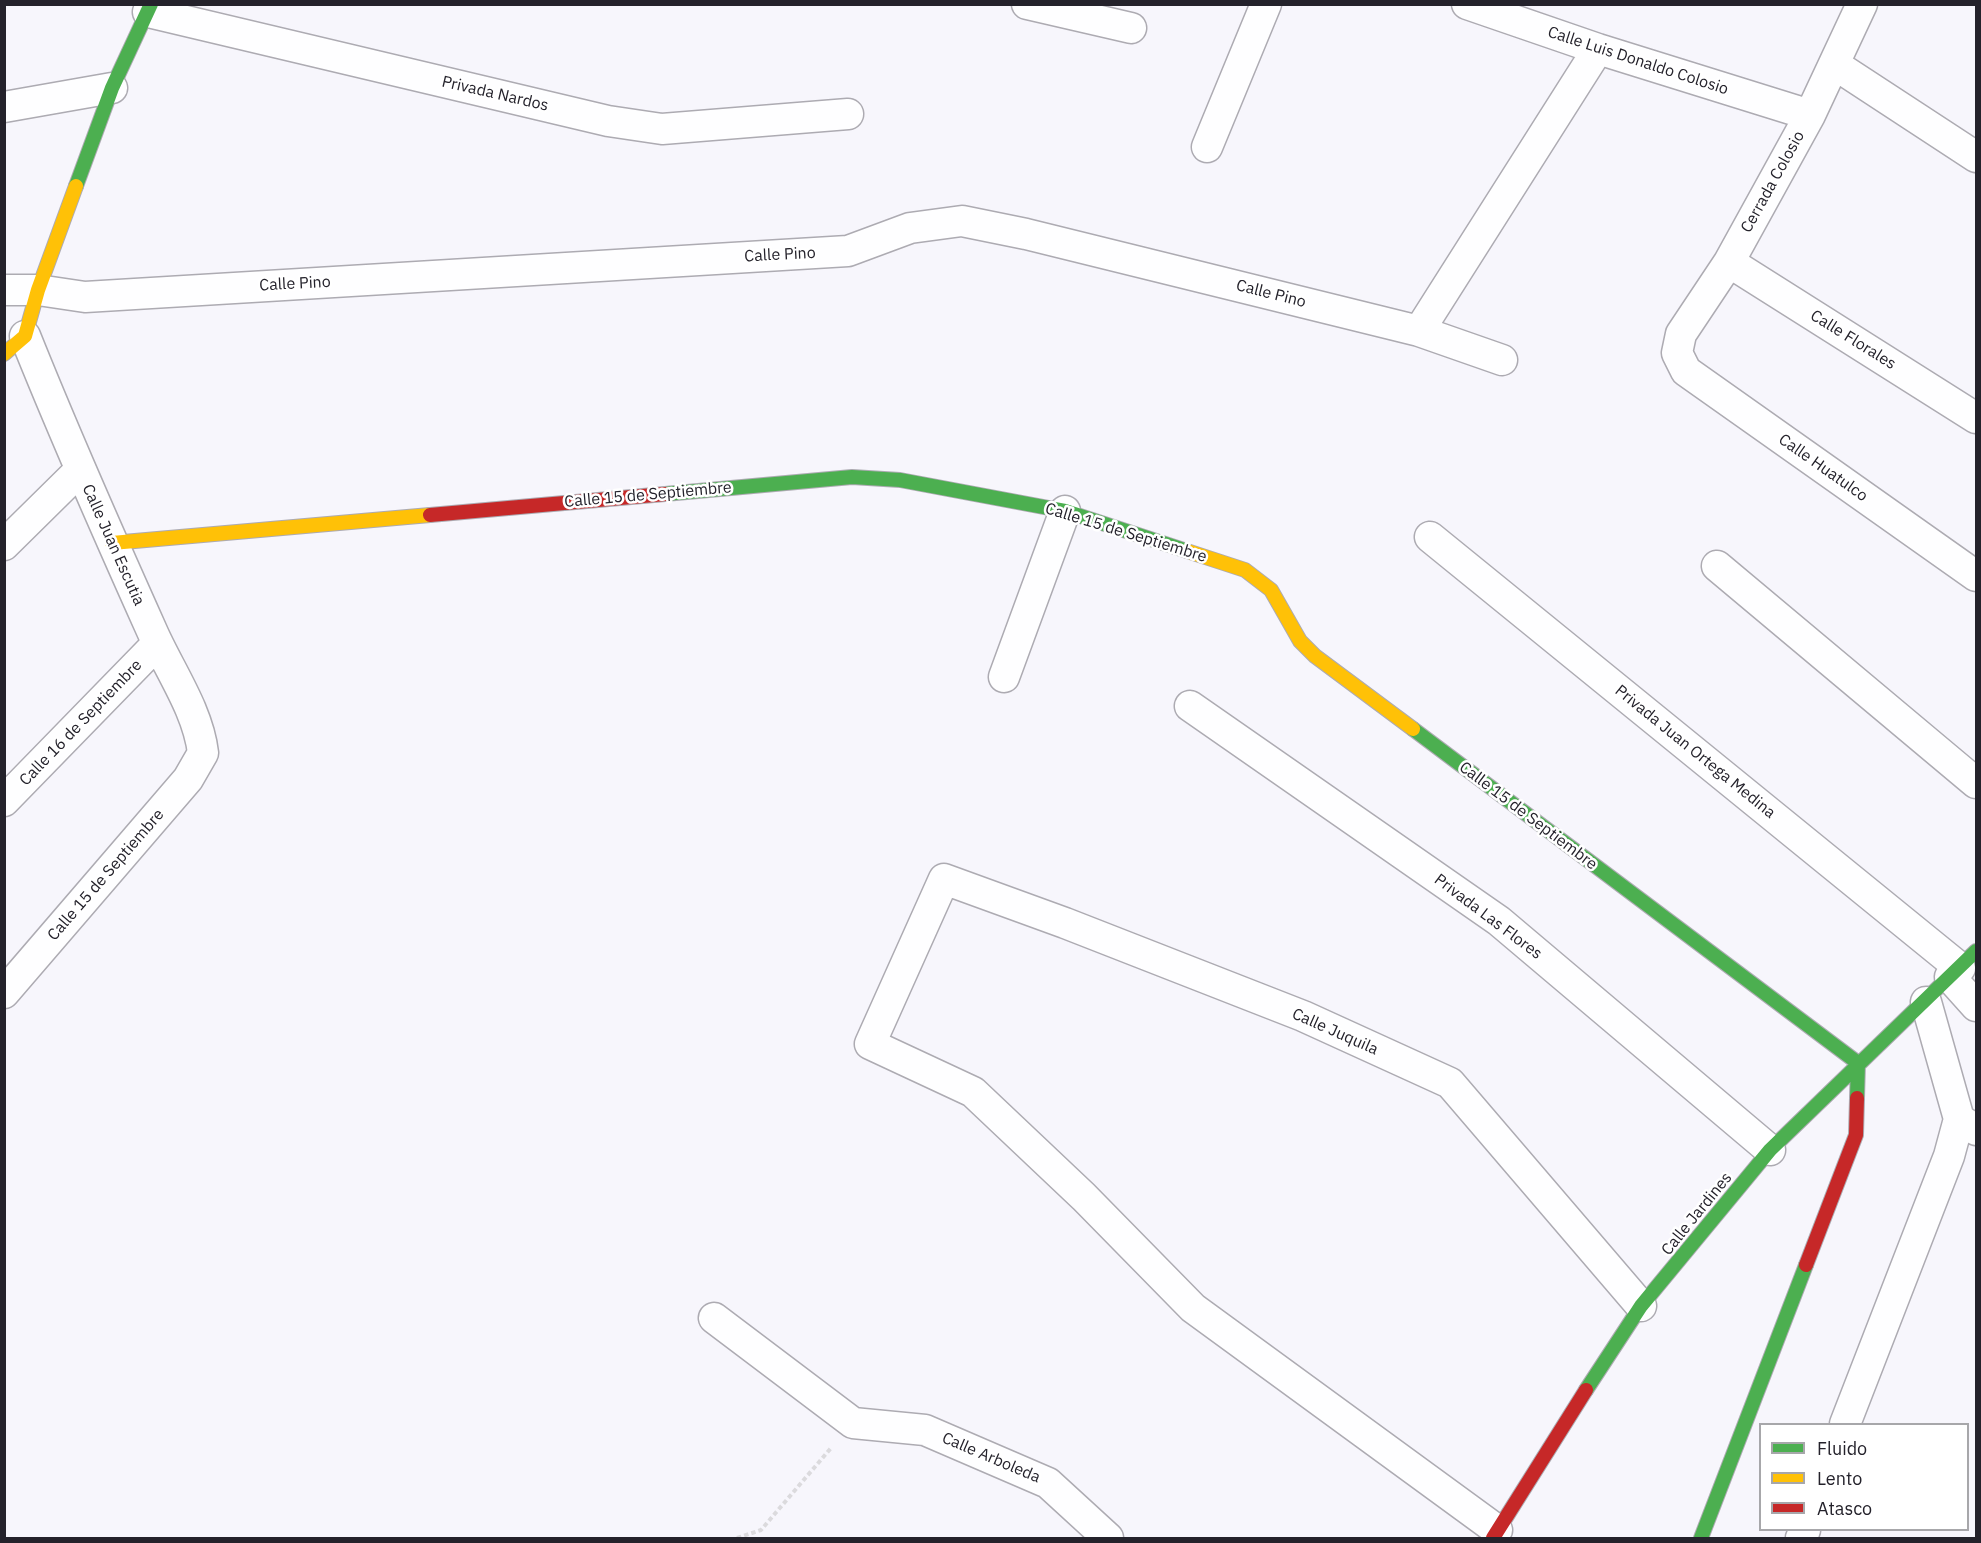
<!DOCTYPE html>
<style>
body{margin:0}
#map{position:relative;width:1981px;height:1543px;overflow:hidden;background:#f7f6fc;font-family:"IBM Plex Sans",sans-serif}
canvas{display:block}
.frame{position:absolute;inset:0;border:6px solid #24222b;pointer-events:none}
.legend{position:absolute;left:1759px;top:1423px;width:210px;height:108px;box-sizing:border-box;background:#fff;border:2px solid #a7a7aa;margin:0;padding:8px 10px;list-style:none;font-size:18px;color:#24222b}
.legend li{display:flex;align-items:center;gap:12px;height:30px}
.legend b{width:30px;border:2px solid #a7a7aa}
</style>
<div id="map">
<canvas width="1981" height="1543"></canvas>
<div class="frame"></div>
<ul class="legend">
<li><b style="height:8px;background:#4caf50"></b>Fluido</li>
<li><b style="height:8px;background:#ffc107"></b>Lento</li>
<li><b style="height:8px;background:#c62828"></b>Atasco</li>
</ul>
</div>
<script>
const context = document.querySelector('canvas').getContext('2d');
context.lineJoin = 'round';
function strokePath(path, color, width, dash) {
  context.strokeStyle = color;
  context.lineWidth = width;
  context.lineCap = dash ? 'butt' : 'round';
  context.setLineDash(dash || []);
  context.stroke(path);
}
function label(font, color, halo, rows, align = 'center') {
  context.font = font + ' "IBM Plex Sans",sans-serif';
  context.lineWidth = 5;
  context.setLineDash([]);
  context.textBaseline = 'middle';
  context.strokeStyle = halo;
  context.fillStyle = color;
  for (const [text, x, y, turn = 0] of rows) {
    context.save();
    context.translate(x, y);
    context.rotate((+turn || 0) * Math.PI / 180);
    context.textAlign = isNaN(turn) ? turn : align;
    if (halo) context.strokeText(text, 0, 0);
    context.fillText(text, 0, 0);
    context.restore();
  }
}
const street = new Path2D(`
 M1027,4L1131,28
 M1467,4L1598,49L1810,115
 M1862,4L1810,115L1729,262L1681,334L1677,353L1686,371L1976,576
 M148,12L608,121L662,129L848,114
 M1834,64L1976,157
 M4,107L112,88
 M1207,147L1266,4
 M1729,262L1976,418
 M4,290H38L85,297L848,251L910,228L962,221L1026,234L1419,331L1502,360
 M1419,331L1598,49
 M1430,537L1960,968
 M4,545L79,471
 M1717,566L1976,783
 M1004,677L1065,511
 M1190,706L1499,921L1770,1150
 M4,801L157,644
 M1950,977L1976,1006
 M4,993L188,779L203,753C198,710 169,670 152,631C108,533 65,436 25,336
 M1926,1002L1959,1119L1976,1130
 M714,1318L853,1423L925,1430L1048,1483L1108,1538
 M1845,1424L1949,1156L1959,1119
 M1497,1530L1193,1308L1084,1197L973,1092L870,1044L944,879L1065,923L1303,1016L1450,1083L1641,1306
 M1801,1538L1805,1530`);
const fast = new Path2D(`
 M76,186L112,88L151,4
 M665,494L852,477L900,480L1065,511L1187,551
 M1413,729L1858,1063L1857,1098
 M1586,1390L1641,1306L1770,1150L1976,951
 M1701,1538L1806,1265`);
const slow = new Path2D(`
 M4,354L25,336L38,290L76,186
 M112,543L430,515
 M1187,551L1245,570L1271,590L1300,641L1315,656L1413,729`);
const jam = new Path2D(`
 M430,515L665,494
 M1806,1265L1856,1135L1857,1098
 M1493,1538L1586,1390`);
strokePath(street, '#adabb2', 33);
strokePath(fast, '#adabb2', 16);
strokePath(slow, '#adabb2', 16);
strokePath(jam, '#adabb2', 16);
strokePath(new Path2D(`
 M737,1538L761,1530L831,1448`), '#dbdadd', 4, [4.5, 3]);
strokePath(street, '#fefeff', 30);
strokePath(fast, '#4caf50', 14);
strokePath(slow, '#ffc107', 14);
strokePath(jam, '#c62828', 14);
label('16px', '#24222b', '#fff', [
 ["Calle Luis Donaldo Colosio",1638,61,18],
 ["Privada Nardos",495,94,13],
 ["Cerrada Colosio",1773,182,-61],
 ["Calle Pino",780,255,-3],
 ["Calle Pino",295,284,-3],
 ["Calle Pino",1271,294,14],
 ["Calle Florales",1853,340,32],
 ["Calle Huatulco",1823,468,35],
 ["Calle 15 de Septiembre",648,495,-5],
 ["Calle 15 de Septiembre",1126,533,17],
 ["Calle Juan Escutia",113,545,66],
 ["Calle 16 de Septiembre",81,723,-46],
 ["Privada Juan Ortega Medina",1695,752,39],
 ["Calle 15 de Septiembre",1528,816,37],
 ["Calle 15 de Septiembre",106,875,-49],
 ["Privada Las Flores",1488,917,37],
 ["Calle Juquila",1335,1032,24],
 ["Calle Jardines",1697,1214,-51],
 ["Calle Arboleda",991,1458,23]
]);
</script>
